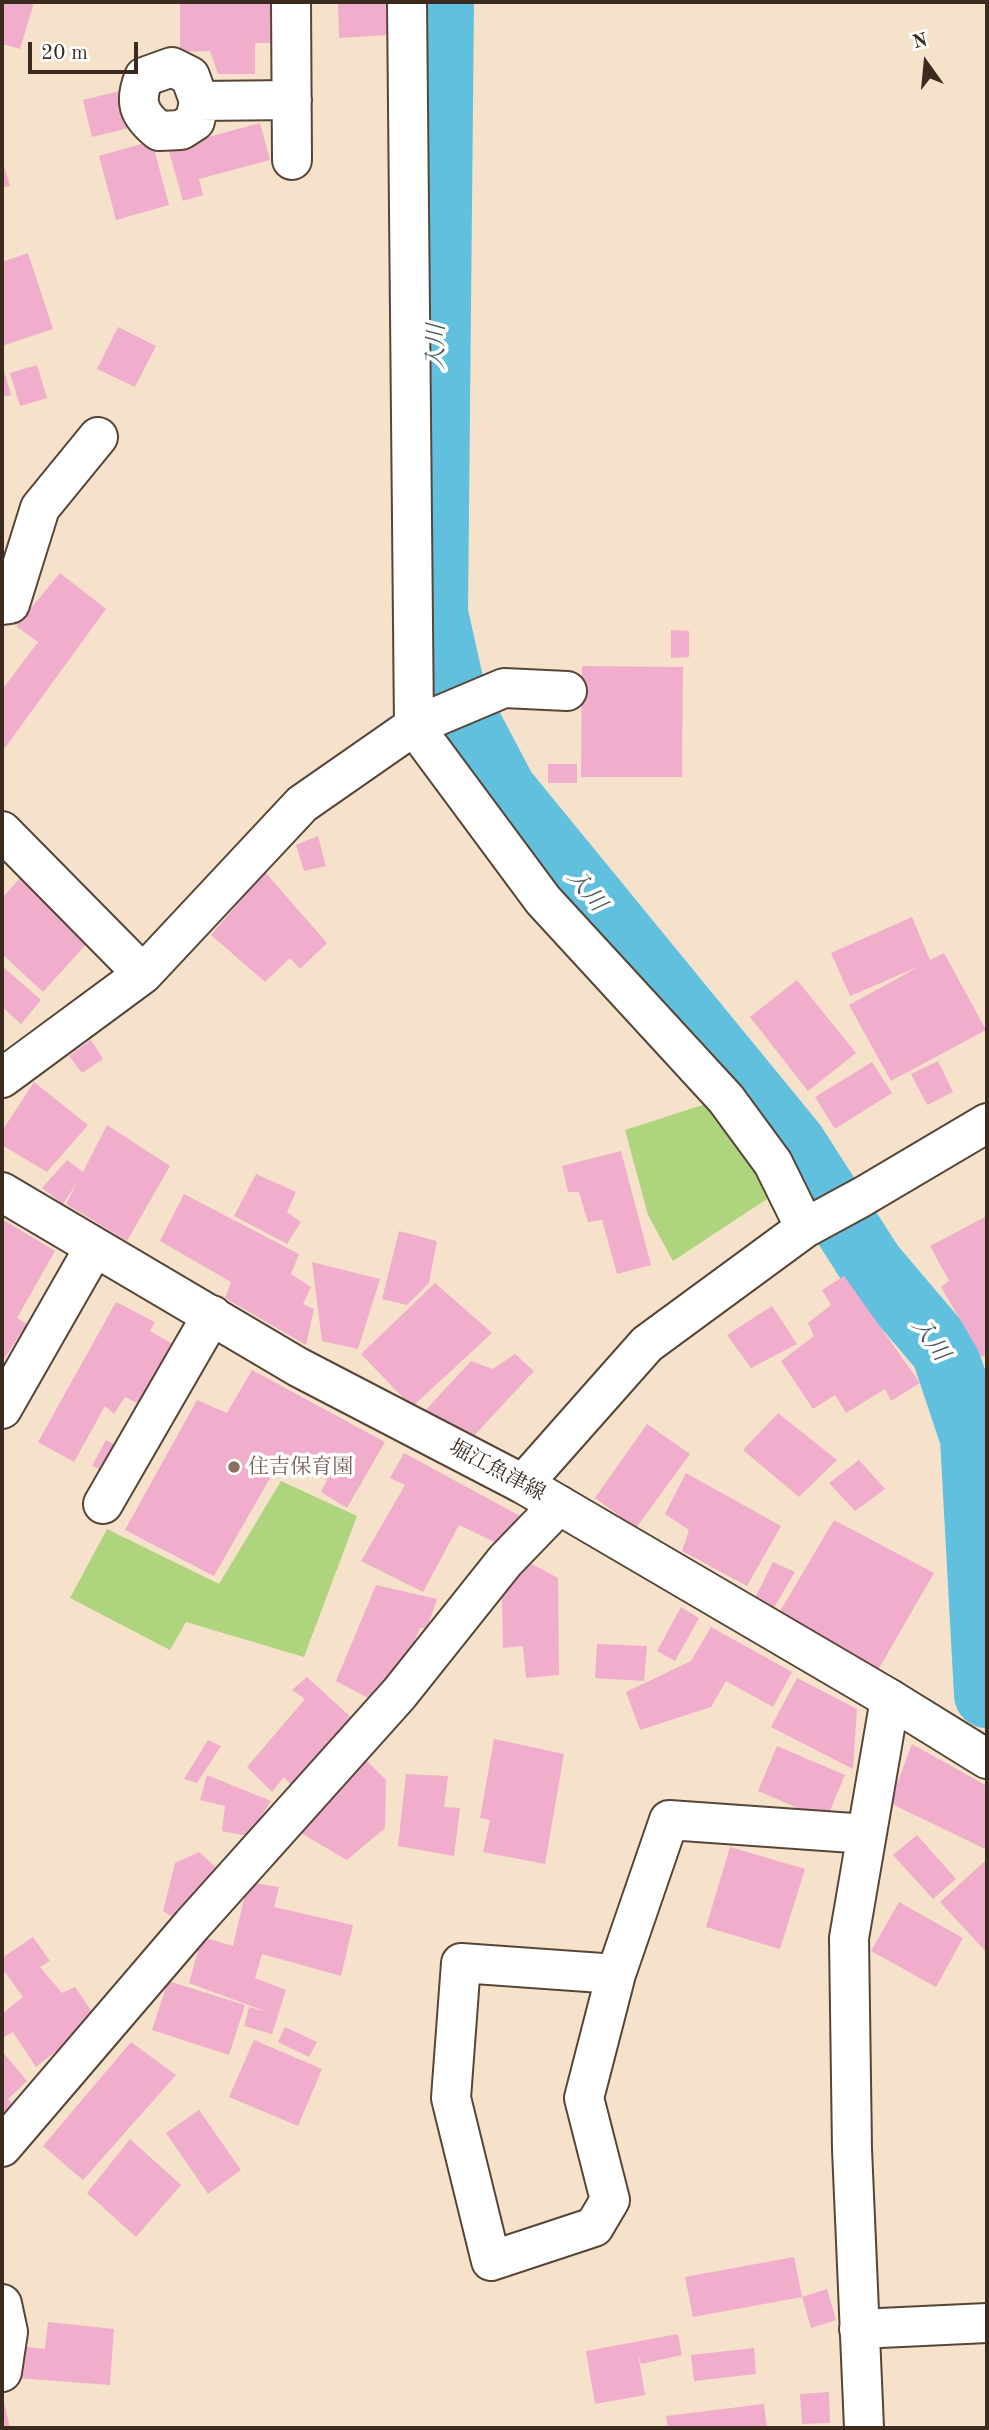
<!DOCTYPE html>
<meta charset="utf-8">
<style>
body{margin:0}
#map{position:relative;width:989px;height:2430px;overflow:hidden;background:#f6e2ca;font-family:"Old Standard TT",serif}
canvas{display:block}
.frame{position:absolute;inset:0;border:4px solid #3b2a1e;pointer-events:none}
.north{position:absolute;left:891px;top:28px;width:70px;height:70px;-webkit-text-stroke:5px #fff;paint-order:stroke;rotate:345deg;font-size:19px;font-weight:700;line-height:28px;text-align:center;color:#3b2a1e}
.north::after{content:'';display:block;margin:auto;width:24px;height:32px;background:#3b2a1e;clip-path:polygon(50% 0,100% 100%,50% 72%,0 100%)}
.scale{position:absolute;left:28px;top:42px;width:110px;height:32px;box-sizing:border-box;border:4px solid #3b2a1e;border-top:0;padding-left:9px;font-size:21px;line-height:24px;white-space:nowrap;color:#3b2a1e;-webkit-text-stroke:5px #fff;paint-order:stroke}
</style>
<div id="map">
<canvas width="989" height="2430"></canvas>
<div class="frame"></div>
<div class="north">N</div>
<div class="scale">20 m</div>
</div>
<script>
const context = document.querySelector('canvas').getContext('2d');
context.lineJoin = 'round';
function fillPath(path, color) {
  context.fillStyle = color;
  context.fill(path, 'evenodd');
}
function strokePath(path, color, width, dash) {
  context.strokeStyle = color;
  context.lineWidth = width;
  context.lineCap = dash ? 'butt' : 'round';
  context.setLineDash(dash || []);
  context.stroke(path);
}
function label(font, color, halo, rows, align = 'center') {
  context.font = font + ' "Old Standard TT","Noto Serif JP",serif';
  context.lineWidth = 7;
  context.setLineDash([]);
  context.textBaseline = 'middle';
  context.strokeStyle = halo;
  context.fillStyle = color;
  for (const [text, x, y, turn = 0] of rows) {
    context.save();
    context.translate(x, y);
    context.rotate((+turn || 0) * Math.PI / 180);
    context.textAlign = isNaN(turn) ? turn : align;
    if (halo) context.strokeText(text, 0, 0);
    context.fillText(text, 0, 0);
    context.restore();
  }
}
fillPath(new Path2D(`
 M712,1102L770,1182L767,1199L673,1261L648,1215L625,1130Z
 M281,1481L357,1516L304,1657L186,1622L170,1650L70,1598L107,1529L219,1584Z`), '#afd47e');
strokePath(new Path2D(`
 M441,2L435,613L453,694L504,791L794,1145L871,1265L944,1351L973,1438L987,1695`), '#60c0de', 66);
fillPath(new Path2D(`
 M2,2H34L20,49L2,44Z
 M180,2H274V43H255V74H218L210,51L180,52Z
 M338,2H388L389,35L339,38Z
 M120,91L129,128L92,137L83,100Z
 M260,123L270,160L199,179L203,195L183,201L168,148Z
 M152,141L169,205L116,220L99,156Z
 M2,159L10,186L2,188Z
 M28,253L53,329L2,346V262Z
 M118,327L156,346L135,387L97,369Z
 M2,363L11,395L2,397Z
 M37,365L47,398L20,406L10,373Z
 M60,573L106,609L2,752V690L38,642L16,626Z
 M671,630L689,631V657L671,658Z
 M582,666L683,667L682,777H581Z
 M548,764H577V783H548Z
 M318,836L326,866L304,871L296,845Z
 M265,872L327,943L300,969L290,958L265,982L211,935Z
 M20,878L89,941L43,992L2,954V898Z
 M912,917L930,960L944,953L986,1030L891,1081L849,1005L920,966L850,996L831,953Z
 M2,966L41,1000L21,1024L2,1007Z
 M797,980L856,1053L808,1091L750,1017Z
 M91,1040L103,1059L82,1073L69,1056Z
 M938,1061L953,1092L927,1105L911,1074Z
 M872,1062L892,1093L835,1129L815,1097Z
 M34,1082L88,1125L47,1172L2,1145V1131Z
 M107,1125L170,1166L127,1241L66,1204L78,1181L63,1204L42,1188L67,1160L83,1172Z
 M621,1151L651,1265L617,1274L602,1220L588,1222L579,1192H568L562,1166Z
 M256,1174L296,1192L287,1212L301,1222L287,1244L234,1216Z
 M184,1194L299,1254L291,1274L311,1287L303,1304L314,1309L306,1345L225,1298L231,1282L160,1241Z
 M987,1216V1355L982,1357L941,1287L949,1281L930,1246Z
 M2,1219L55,1251L17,1318L27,1324L2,1362Z
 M399,1231L437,1241L429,1283L407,1305L382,1299Z
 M312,1262L380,1279L358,1349L322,1341Z
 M844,1276L920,1383L891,1401L885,1389L846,1413L835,1395L813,1409L781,1361L814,1336L808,1323L831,1305L822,1290Z
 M435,1283L492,1333L412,1407L361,1354Z
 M116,1302L155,1322L150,1331L176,1346L141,1405L125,1397L114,1414L105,1406L74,1462L38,1442Z
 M772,1306L797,1344L751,1368L727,1335Z
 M515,1354L534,1371L472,1438L423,1413L471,1361L493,1369Z
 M252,1370L385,1442L347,1508L321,1492L327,1480L282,1457L214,1576L125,1530L197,1400L227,1413Z
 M778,1413L837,1460L799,1497L743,1450Z
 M647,1424L690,1454L636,1528L595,1498Z
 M106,1440L118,1446L103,1471L92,1466Z
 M404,1453L522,1517L505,1547L459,1525L423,1592L361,1561L405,1485L390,1478Z
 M859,1460L885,1489L855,1511L829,1483Z
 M686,1473L781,1526L747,1586L682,1551L689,1530L665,1514Z
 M834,1520L934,1573L878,1670L779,1613Z
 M528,1562L558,1578L559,1675L526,1678L523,1646L503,1648L502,1590Z
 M773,1562L795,1572L772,1611L754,1600Z
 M376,1585L437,1599L427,1628H420L406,1661L372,1700L336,1681Z
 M681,1607L699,1618L675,1661L657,1651Z
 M711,1627L792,1672L773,1707L726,1681L711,1707L640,1730L626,1692L691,1661Z
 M597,1644L647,1646L644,1681L595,1678Z
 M307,1677L353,1719L292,1786L284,1777L272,1792L247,1767L305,1699L292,1690Z
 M797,1678L857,1709L853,1769L771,1727Z
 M494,1739L564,1754L545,1864L483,1852L490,1820L480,1818Z
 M208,1740L221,1746L197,1783L184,1779Z
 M912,1744L987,1786V1850L890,1803Z
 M777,1746L845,1775L826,1820L758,1791Z
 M364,1758L386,1780L385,1828L347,1860L294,1829Z
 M406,1774L448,1776L444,1807L460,1808L454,1856L398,1846Z
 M207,1775L271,1801L248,1836L222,1831L225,1806L200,1800Z
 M917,1835L956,1879L933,1899L893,1855Z
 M730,1847L805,1869L780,1949L706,1927Z
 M199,1852L221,1872L176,1919L163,1911L175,1863Z
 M987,1859V1953L940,1902Z
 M248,1882L279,1887L274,1907L353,1925L341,1976L262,1954L255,1978L286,1990L272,2034L244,2026L249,2007L270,2013L189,1983L202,1937L233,1946Z
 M899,1902L963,1938L936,1987L871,1951Z
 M33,1937L50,1961L40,1967L62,1993L75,1987L97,2019L36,2067L13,2032L2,2038V2014L23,1997L2,1968V1958Z
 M168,1981L245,2005L229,2055L152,2030Z
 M285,2027L317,2042L309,2057L278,2042Z
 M254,2040L322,2069L298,2126L229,2097Z
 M131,2042L176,2075L83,2180L43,2146Z
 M2,2051L27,2081L8,2099L19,2112L2,2127Z
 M199,2110L241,2170L208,2194L166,2133Z
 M130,2139L181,2185L136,2237L87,2193Z
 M794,2257L802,2297L693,2317L685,2277Z
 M827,2289L836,2320L811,2328L802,2297Z
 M48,2322L114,2329L110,2385L17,2378L21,2346L45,2349Z
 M678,2334L682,2355L641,2364L638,2353L645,2395L595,2404L586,2351Z
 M754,2348L756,2374L694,2381L691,2355Z
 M829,2392L830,2423L802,2424L800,2394Z
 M2,2398H3L10,2428H2Z
 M764,2404L767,2428H668L666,2416Z`), '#f0adcc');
const minor = new Path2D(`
 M291,2L292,160
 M407,2L414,726L543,900L726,1099L773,1163L805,1228
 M199,101L195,121L181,130L159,131C138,114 134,102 144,77L172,67L190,76L199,101L292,100
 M2,605L10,604L40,508L98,437
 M2,831L143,974
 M2,1078L143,974L302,804L414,726L504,688L567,691
 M2,1409L94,1248
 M523,1484L647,1344L805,1228L862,1197L987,1123
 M103,1504L212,1315
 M616,1974L461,1963L451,2098L491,2261L594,2227L610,2200L584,2098L616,1974L669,1820L867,1834
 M2,2147L192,1925L399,1694L505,1561L559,1505
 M2,2304L8,2332L2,2372
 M859,2329L987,2323
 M864,2428L852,2149L849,1938L890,1699`);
const major = new Path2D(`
 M2,1192L298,1367L523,1484L890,1699L987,1759`);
strokePath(minor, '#574638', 42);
strokePath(major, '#574638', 42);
strokePath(minor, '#fff', 38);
strokePath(major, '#fff', 38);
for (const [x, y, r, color] of [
 [234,1467,7,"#8d6e63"]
]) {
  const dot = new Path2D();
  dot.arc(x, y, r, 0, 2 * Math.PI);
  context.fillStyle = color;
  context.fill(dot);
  strokePath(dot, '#fff', 2.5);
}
label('21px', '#785e54', '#fff', [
 ["住吉保育園",248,1467]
], 'left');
label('21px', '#3b2a1e', '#fff', [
 ["堀江魚津線",497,1471,28]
]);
label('italic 23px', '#485e61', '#fff', [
 ["入川",437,347,-89],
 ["入川",586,891,51],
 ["入川",930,1340,55]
]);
</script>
